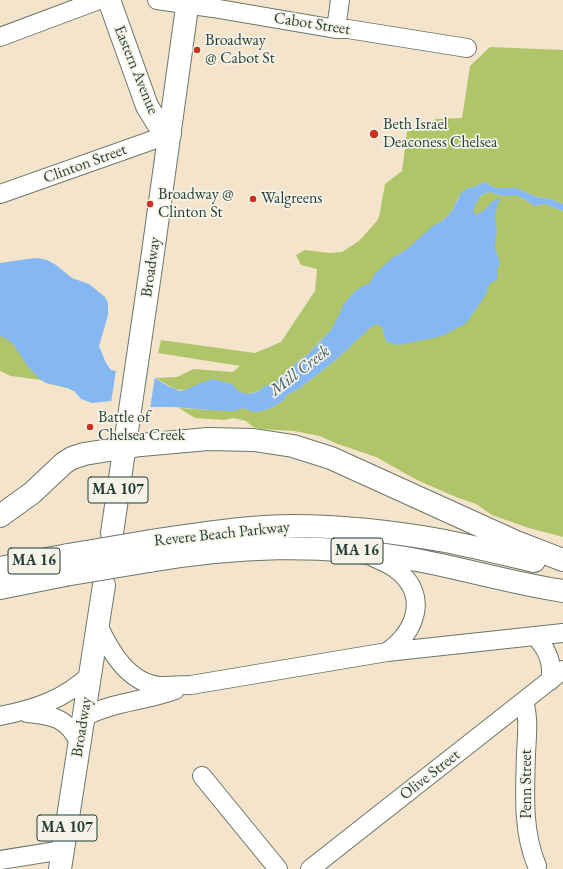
<!DOCTYPE html>
<style>
body{margin:0}
canvas{display:block;background:#f4e4cc}
</style>
<canvas width="563" height="869"></canvas>
<script>
const context = document.querySelector('canvas').getContext('2d');
context.lineJoin = 'round';
function fillPath(path, color) {
  context.fillStyle = color;
  context.fill(path, 'evenodd');
}
function strokePath(path, color, width, dash) {
  context.strokeStyle = color;
  context.lineWidth = width;
  context.lineCap = dash ? 'butt' : 'round';
  context.setLineDash(dash || []);
  context.stroke(path);
}
function label(font, color, halo, rows, align = 'center') {
  context.font = font + ' "EB Garamond",serif';
  context.lineWidth = 3.5;
  context.setLineDash([]);
  context.textBaseline = 'middle';
  context.strokeStyle = halo;
  context.fillStyle = color;
  for (const [text, x, y, turn = 0] of rows) {
    context.save();
    context.translate(x, y);
    context.rotate((+turn || 0) * Math.PI / 180);
    context.textAlign = isNaN(turn) ? turn : align;
    if (halo) context.strokeText(text, 0, 0);
    context.fillText(text, 0, 0);
    context.restore();
  }
}
fillPath(new Path2D(`
 M490,47L563,50V204L551,199L537,197L520,190L511,188H496L484,182L474,187L468,188L459,196L452,211L319,342L307,355L296,363L290,371L280,377L276,382L268,385L256,392L249,394L188,389C174,393 167,383 155,378L177,377L193,369L233,372L240,366L158,353L161,340L255,353L281,342L315,291L317,269L301,265L296,255L305,250L330,253L342,252L359,241L376,222L379,217L385,184L402,171L407,132L436,119L462,118L470,66Z
 M490,192L503,196H519L535,206L545,204L563,211V537L529,528L492,515L476,504L456,497L417,480L376,457L335,443L320,436L294,431L261,429L253,427L246,421L234,418L224,420L195,418L179,408L232,411L243,408L257,412L269,409L283,401L287,395L300,388L337,359L354,342L466,208L484,194Z
 M0,306L81,399L74,391L67,388L46,383L41,380L11,376L0,371Z`), '#b0c56a');
fillPath(new Path2D(`
 M484,182L496,188H516L537,197L551,199L563,204V211L545,204L535,206L519,196H503L490,192L484,194L481,196L476,203L473,211L476,215C486,211 490,201 499,198L501,200L498,202L495,216L497,232L495,241V248L500,262L497,270V280L490,283L485,296L467,322L463,325L446,334L438,337L399,345L393,344L386,341L382,327L377,324L370,328L337,359L300,388L287,395L283,401L269,409L257,412H253L243,408L235,411H225L172,407H151L111,401L92,403L81,399L74,391L68,388L46,383L41,380L29,368L13,344L7,339L0,336V263L28,259L38,258L47,260L56,265L72,278L89,284L105,297L108,303V315L99,346L106,363L111,370L155,378L168,386L180,391L188,389L200,383L213,379L232,384L239,392L249,394L257,392L265,386L276,382L282,375L290,371L296,363L307,355L331,330L341,311L343,305L355,291L363,286L370,283L375,274L392,258L406,250L434,225L442,221L452,211L461,193L468,188L474,187Z`), '#85b8f2');
fillPath(new Path2D(`
 M116,370L155,376L150,409L111,403Z`), '#f4e4cc');
const minor = new Path2D(`
 M157,0L213,8L336,29H348L467,48
 M336,29L340,0
 M0,37L99,0
 M0,194L170,134
 M373,557C381,561 390,564 397,570C430,596 415,632 387,652
 M98,625C110,651 128,683 160,686C170,686 181,685 191,685L387,652L563,633
 M535,636C547,649 554,663 550,681
 M524,701C529,718 527,736 526,754C525,792 522,831 537,866
 M27,713C52,715 68,718 80,744
 M0,716C35,709 63,700 90,675
 M84,717C112,702 145,701 175,690
 M202,776L278,869
 M0,860L63,850
 M310,869L563,670`);
const major = new Path2D(`
 M109,0L147,106L158,124L170,134
 M112,533L150,274L188,0
 M60,869L104,585`);
const highway = new Path2D(`
 M0,516L32,493L64,463L72,458L84,454L141,445L208,439L254,440L293,446L331,458L516,542L563,560
 M151,541C199,534 246,526 294,526C344,526 395,532 445,541C475,547 504,554 534,561
 M149,561C236,546 318,543 406,558C458,567 510,583 563,591
 M0,568L68,555
 M0,588L65,575`);
strokePath(minor, '#6a7769', 20);
strokePath(major, '#6a7769', 24);
strokePath(highway, '#6a7769', 24);
strokePath(minor, '#fff', 18);
strokePath(major, '#fff', 22);
strokePath(highway, '#fff', 22);
const highwayBridge = new Path2D(`
 M68,555L151,541
 M65,575L149,561`);
strokePath(highwayBridge, '#6a7769', 24, []);
strokePath(highwayBridge, '#fff', 22);
for (const [x, y, r, color] of [
 [197,50,4,"#c8321e"],
 [374,134,5,"#c8321e"],
 [253,199,4,"#c8321e"],
 [150,204,4,"#c8321e"],
 [90,427,4,"#c8321e"]
]) {
  const dot = new Path2D();
  dot.arc(x, y, r, 0, 2 * Math.PI);
  context.fillStyle = color;
  context.fill(dot);
  strokePath(dot, '#f7f3e8', 1.5);
}
for (const [x, y, w] of [
 [118,490,60],
 [357,551,52],
 [34,561,52],
 [67,828,60]
]) {
  const box = new Path2D();
  box.roundRect(x - w / 2, y - 13, w, 26, 3);
  context.fillStyle = '#f7f3e8';
  context.fill(box);
  strokePath(box, '#1f3d34', 1);
}
label('bold 15px', '#1f3d34', null, [
 ["MA 107",118,490],
 ["MA 16",357,551],
 ["MA 16",34,561],
 ["MA 107",67,828]
]);
label('16px', '#1f3d34', '#f7f3e8', [
 ["Cabot Street",312,24,9],
 ["Eastern Avenue",136,70,68],
 ["Clinton Street",85,164,-20],
 ["Broadway",151,267,-82],
 ["Revere Beach Parkway",222,534,-6],
 ["Broadway",82,727,-81],
 ["Olive Street",430,775,-38],
 ["Penn Street",527,784,-90]
]);
label('16px', '#1f3d34', '#f7f3e8', [
 ["Broadway",205,41],
 ["@ Cabot St",205,59],
 ["Beth Israel",383,125],
 ["Deaconess Chelsea",383,143],
 ["Broadway @",158,195],
 ["Clinton St",158,213],
 ["Walgreens",261,199],
 ["Battle of",98,418],
 ["Chelsea Creek",98,436]
], 'left');
label('italic 17px', '#385c64', '#f7f3e8', [
 ["Mill Creek",300,371,-38]
]);
</script>
